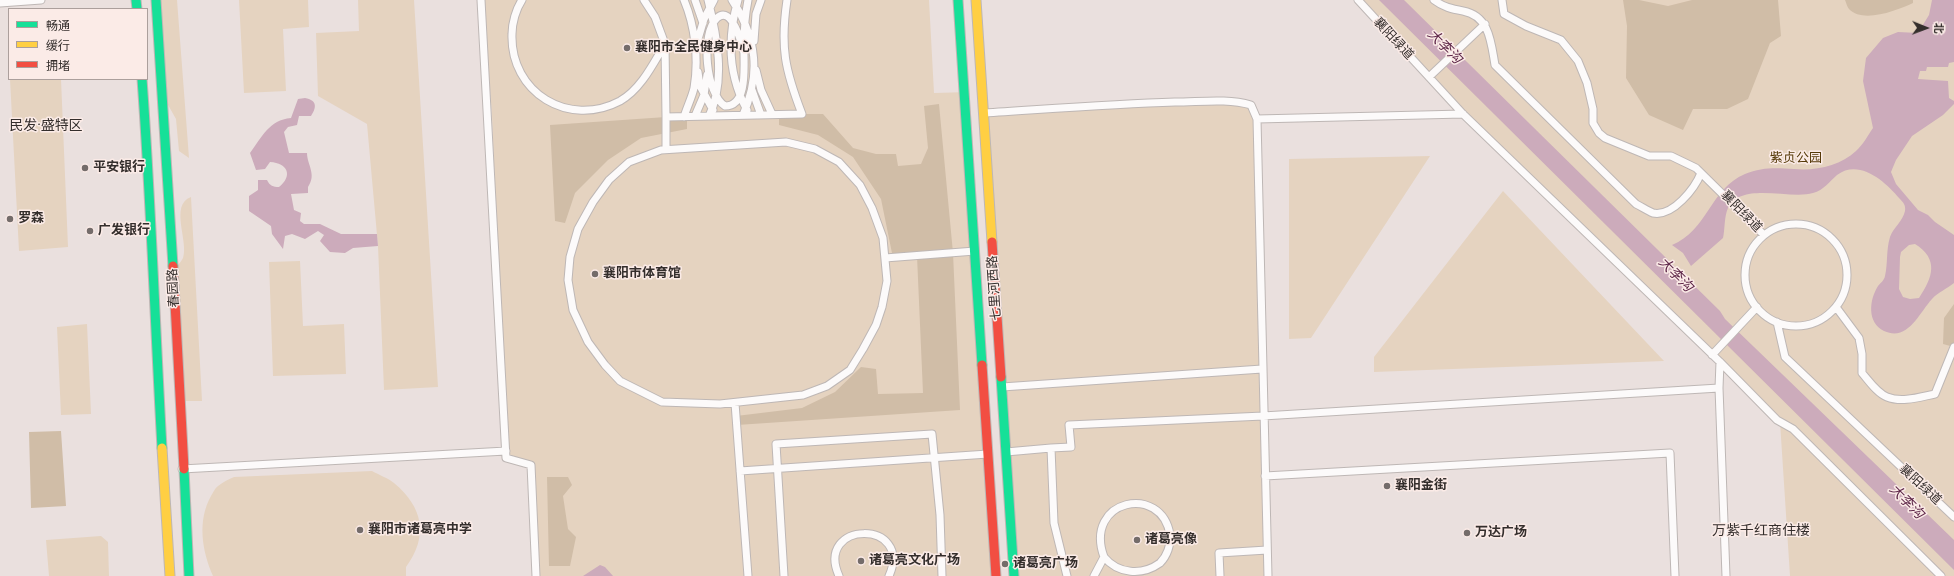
<!DOCTYPE html>
<meta charset="utf-8">
<style>
body{margin:0}
#map{position:relative;width:1954px;height:576px;overflow:hidden;background:#eae0de;font-family:Roboto,"Noto Sans SC",sans-serif}
canvas{display:block}
.legend{position:absolute;left:8px;top:8px;width:140px;height:72px;box-sizing:border-box;background:#fbebe7;border:1px solid #ab9f9c;margin:0;padding:5px 7px;list-style:none;font-size:12px;color:#342e2c}
.legend li{display:flex;align-items:center;gap:8px;height:20px}
.legend b{width:20px;border:1px solid #ab9f9c}
.north{position:absolute;left:1906px;top:8px;width:40px;height:40px;-webkit-text-stroke:3px #fbebe7;paint-order:stroke;rotate:91deg;font-size:11px;font-weight:700;line-height:16px;text-align:center;color:#342e2c}
.north::after{content:'';display:block;margin:auto;width:14px;height:18px;background:#342e2c;clip-path:polygon(50% 0,100% 100%,50% 72%,0 100%)}
</style>
<div id="map">
<canvas width="1954" height="576"></canvas>
<ul class="legend">
<li><b style="height:5px;background:#16e098"></b>畅通</li>
<li><b style="height:5px;background:#ffcf43"></b>缓行</li>
<li><b style="height:5px;background:#f24e42"></b>拥堵</li>
</ul>
<div class="north">北</div>
</div>
<script>
const context = document.querySelector('canvas').getContext('2d');
context.lineJoin = 'round';
function fillPath(path, color) {
  context.fillStyle = color;
  context.fill(path, 'evenodd');
}
function strokePath(path, color, width, dash) {
  context.strokeStyle = color;
  context.lineWidth = width;
  context.lineCap = dash ? 'butt' : 'round';
  context.setLineDash(dash || []);
  context.stroke(path);
}
function label(font, color, halo, rows, align = 'center') {
  context.font = font + ' Roboto,"Noto Sans SC",sans-serif';
  context.lineWidth = 3;
  context.setLineDash([]);
  context.textBaseline = 'middle';
  context.strokeStyle = halo;
  context.fillStyle = color;
  for (const [text, x, y, turn = 0] of rows) {
    context.save();
    context.translate(x, y);
    context.rotate((+turn || 0) * Math.PI / 180);
    context.textAlign = isNaN(turn) ? turn : align;
    if (halo) context.strokeText(text, 0, 0);
    context.fillText(text, 0, 0);
    context.restore();
  }
}
fillPath(new Path2D(`
 M156,0H177L189,158L179,151L176,119L163,96Z
 M239,0H308L309,27L283,29L286,91L244,93Z
 M358,0H414L438,387L384,390L378,246L367,124L318,96L316,33L359,31Z
 M483,0H929L934,93L969,92L997,576H536L531,465L506,458L492,115Z
 M1358,0H1954V576H1790L1780,422L1463,114Z
 M10,79H61L68,247L19,251Z
 M1221,101L1251,105L1257,119L1268,576H1014L984,113Z
 M1430,156L1311,338L1289,339V159Z
 M1503,191L1664,361L1374,372V357Z
 M191,197L202,401H179L174,271C176,267 181,262 183,258C189,241 169,205 191,197Z
 M300,261L303,326L344,324L346,374L273,376L269,262Z
 M87,324L91,414L61,415L57,327Z
 M372,471C379,475 388,478 394,483C423,507 429,536 406,567V576H213C202,551 197,521 211,496C213,493 215,488 218,486C223,482 229,479 234,477Z
 M101,536L108,542L109,576H49L46,540Z`), '#e5d3c0');
fillPath(new Path2D(`
 M1623,0H1639L1668,6L1692,0H1778L1781,36L1770,43L1748,99L1727,109H1693L1683,130L1649,115L1626,78L1627,26Z
 M1845,0H1913V3C1898,10 1863,24 1849,9C1847,7 1846,2 1845,0Z
 M939,104L953,253L960,410L737,425L736,416L802,408L835,392L861,367L876,369L878,394L923,393L917,256L893,258L881,199L853,157L818,135L779,125V114H823L853,148L876,154H896L898,166L921,164L928,148L924,106Z
 M666,117H687V129L641,138L608,160L575,193L565,223L555,221L550,125Z
 M1954,304V347L1943,344L1944,318Z
 M61,431L66,506L31,508L29,432Z
 M547,477H568L572,485L563,496L568,529L576,537L570,566H549Z`), '#d0bda7');
fillPath(new Path2D(`
 M1379,0H1404L1720,311L1725,319L1954,540V570Z
 M1932,0H1954V62L1949,63L1948,67H1927L1926,71H1920L1918,79L1948,81L1949,98L1954,101V104L1943,115L1912,136L1896,160L1891,172L1896,184L1918,210L1928,215L1935,222L1954,235V283C1947,289 1938,292 1932,299C1919,313 1908,342 1884,331C1867,323 1869,300 1878,286C1881,282 1884,281 1885,276C1888,263 1886,250 1890,237C1893,228 1903,221 1905,211C1906,205 1903,202 1899,198C1886,182 1859,158 1837,175C1829,182 1824,190 1813,193C1790,200 1741,181 1728,208C1724,217 1725,229 1723,238L1691,266L1683,253L1672,245C1708,230 1710,189 1745,174C1762,167 1776,168 1794,169C1816,171 1840,166 1856,151C1863,145 1868,135 1873,128L1863,81L1866,58L1883,38L1898,32L1918,33L1929,15ZM1915,244C1939,259 1933,277 1919,298L1910,299L1903,297L1899,289L1900,257L1901,252L1909,245Z
 M305,98C317,100 317,107 311,116H299L297,125L288,127L284,132L289,153H307C307,165 317,174 308,187V193L291,194L294,210L301,213L300,221L304,224H320L341,234H377L378,246L353,248L345,253L330,252L320,241L324,235L318,231L305,239L292,234L285,236L283,249L272,234L271,226L249,211V196L258,190V180H267C270,186 273,187 279,187C293,176 288,163 270,162L265,169L256,170L250,153C262,137 269,120 291,118L298,99Z
 M600,565L605,567L613,576H583Z`), '#ccabbb');
const street = new Path2D(`
 M481,0L506,458L531,465L536,576
 M522,0C516,9 512,23 512,34C510,93 569,128 620,101C641,89 653,64 665,44L655,17L644,0
 M684,0C695,26 699,59 694,88C692,97 687,107 684,117
 M695,0L703,23
 M708,0C717,35 726,82 709,116
 M732,0C757,37 761,74 743,115
 M738,0C727,38 728,75 747,110
 M1358,0L1463,114L1720,362L1777,420L1793,429L1941,576
 M1434,0C1443,7 1452,9 1463,11C1490,16 1491,43 1495,65L1636,204C1642,207 1648,211 1653,213C1673,217 1695,188 1701,173
 M1502,0L1504,14L1526,26L1561,40L1578,61L1587,83L1593,109V123L1599,133L1605,138L1649,156H1671L1696,168L1764,235
 M0,3L41,0
 M754,41L756,14L761,0
 M665,44L666,117L802,114C785,70 780,47 787,0
 M696,46L704,19L714,0
 M744,53C742,45 732,4 717,18C700,34 706,94 725,106C750,106 743,60 744,44C744,29 745,15 748,0
 M756,70L761,90L772,114
 M698,72L700,86L713,110
 M1429,77L1485,24
 M752,90L761,115
 M984,113C1048,109 1111,104 1175,102C1200,102 1227,98 1251,105L1257,119L1268,576
 M695,116L704,95L707,75
 M1257,119L1463,114
 M786,142L815,149L839,162L860,185L872,208L883,238L887,281L882,307L876,325L863,349L850,370L827,386L803,395L720,404L662,402L620,381L605,365L588,342L573,310L568,280L570,257L578,229L593,202L609,180L629,162L661,150Z
 M666,149V117
 M1745 275a51 51 0 1 1 102 0a51 51 0 1 1-102 0Z
 M885,258L975,251
 M1836,307L1859,338L1862,354V373C1869,381 1877,393 1887,397C1902,403 1920,397 1935,394L1954,347
 M1777,322L1785,357L1954,517
 M1712,355L1757,307
 M1720,362L1719,388L1726,576
 M1002,387L1262,369
 M735,403L748,576
 M1051,448L1071,447L1069,425L1263,416L1719,388
 M1006,452L1051,448L1054,523L1067,576
 M182,469L506,451
 M740,471L988,454
 M1265,476L1670,453L1675,576
 M784,576L776,444L932,434L940,515L942,576
 M839,576C814,520 914,519 889,576
 M1094,576L1104,557C1083,499 1162,483 1170,535C1171,545 1167,556 1160,563C1142,576 1118,574 1104,557
 M1220,576L1219,553L1267,550`);
const fast = new Path2D(`
 M136,0L137,9
 M156,0L173,266
 M958,0L982,365
 M142,79C151,202 155,325 162,448
 M1001,377L1014,576
 M184,469L189,576`);
const slow = new Path2D(`
 M976,0L992,242
 M162,448L170,576`);
const jam = new Path2D(`
 M992,242L1001,377
 M173,266L184,469
 M982,365L996,576`);
strokePath(street, '#beb7b5', 9);
strokePath(fast, '#beb7b5', 11);
strokePath(slow, '#beb7b5', 11);
strokePath(jam, '#beb7b5', 11);
strokePath(street, '#fcfafa', 7);
strokePath(fast, '#16e098', 9);
strokePath(slow, '#ffcf43', 9);
strokePath(jam, '#f24e42', 9);
for (const [x, y, r, color] of [
 [627,48,4,"#746c6a"],
 [85,168,4,"#746c6a"],
 [10,219,4,"#746c6a"],
 [90,231,4,"#746c6a"],
 [595,274,4,"#746c6a"],
 [1387,486,4,"#746c6a"],
 [360,530,4,"#746c6a"],
 [1467,533,4,"#746c6a"],
 [1137,540,4,"#746c6a"],
 [861,561,4,"#746c6a"],
 [1005,564,4,"#746c6a"]
]) {
  const dot = new Path2D();
  dot.arc(x, y, r, 0, 2 * Math.PI);
  context.fillStyle = color;
  context.fill(dot);
  strokePath(dot, '#fbebe7', 1.5);
}
label('13px', '#342e2c', '#fbebe7', [
 ["襄阳绿道",1393,39,47],
 ["襄阳绿道",1741,212,46],
 ["春园路",174,288,-93],
 ["七里河西路",995,288,-94],
 ["襄阳绿道",1920,485,43]
]);
label('bold 13px', '#342e2c', '#fbebe7', [
 ["襄阳市全民健身中心",635,48],
 ["平安银行",93,168],
 ["罗森",18,219],
 ["广发银行",98,231],
 ["襄阳市体育馆",603,274],
 ["襄阳金街",1395,486],
 ["襄阳市诸葛亮中学",368,530],
 ["万达广场",1475,533],
 ["诸葛亮像",1145,540],
 ["诸葛亮文化广场",869,561],
 ["诸葛亮广场",1013,564]
], 'left');
label('13px', '#563a08', '#fbebe7', [
 ["紫贞公园",1796,159]
]);
label('italic 14px', '#5e2749', '#fbebe7', [
 ["大李沟",1444,47,45],
 ["大李沟",1675,275,45],
 ["大李沟",1906,502,45]
]);
label('14px', '#342e2c', '#fbebe7', [
 ["民发·盛特区",46,126],
 ["万紫千红商住楼",1761,531]
]);
</script>
